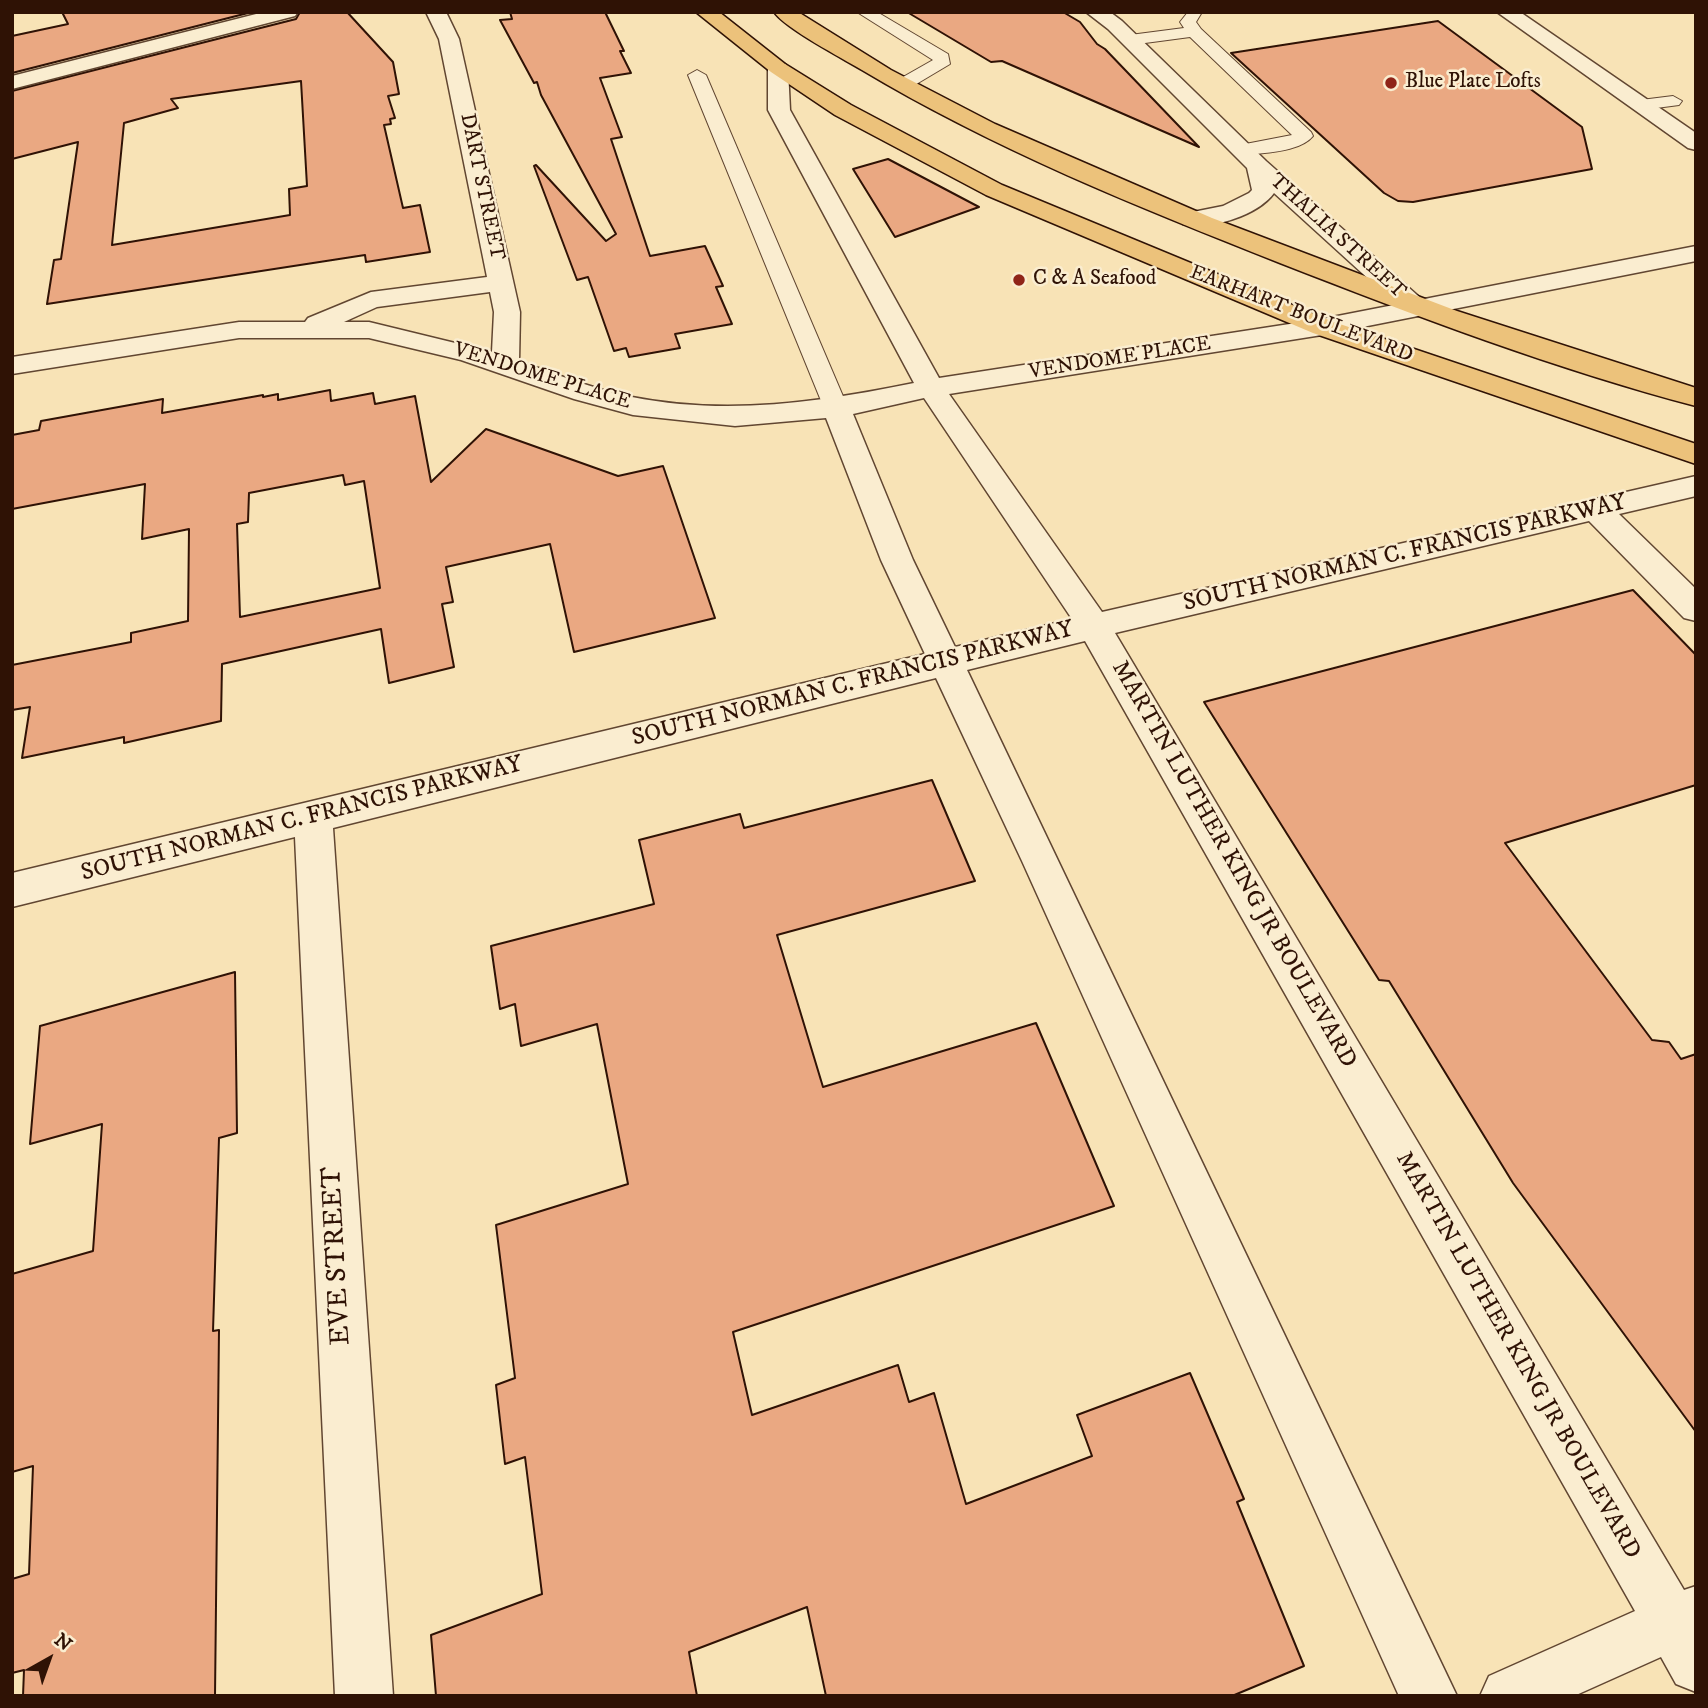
<!DOCTYPE html>
<style>
body{margin:0}
#map{position:relative;width:1708px;height:1708px;overflow:hidden;background:#f8e3b6;font-family:"IM FELL DW Pica",serif}
canvas{display:block}
.frame{position:absolute;inset:0;border:14px solid #2f1205;pointer-events:none}
.north{position:absolute;left:14px;top:1624px;width:70px;height:70px;-webkit-text-stroke:5px #faedd0;paint-order:stroke;rotate:40deg;font-size:19px;font-weight:700;line-height:28px;text-align:center;color:#2f1205}
.north::after{content:'';display:block;margin:auto;width:24px;height:32px;background:#2f1205;clip-path:polygon(50% 0,100% 100%,50% 72%,0 100%)}
</style>
<div id="map">
<canvas width="1708" height="1708"></canvas>
<div class="frame"></div>
<div class="north">N</div>
</div>
<script>
const context = document.querySelector('canvas').getContext('2d');
context.lineJoin = 'round';
function fillPath(path, color) {
  context.fillStyle = color;
  context.fill(path, 'evenodd');
}
function strokePath(path, color, width, dash) {
  context.strokeStyle = color;
  context.lineWidth = width;
  context.lineCap = dash ? 'butt' : 'round';
  context.setLineDash(dash || []);
  context.stroke(path);
}
function label(font, color, halo, rows, align = 'center') {
  context.font = font + ' "IM FELL DW Pica",serif';
  context.lineWidth = 5;
  context.setLineDash([]);
  context.textBaseline = 'middle';
  context.strokeStyle = halo;
  context.fillStyle = color;
  for (const [text, x, y, turn = 0] of rows) {
    context.save();
    context.translate(x, y);
    context.rotate((+turn || 0) * Math.PI / 180);
    context.textAlign = isNaN(turn) ? turn : align;
    if (halo) context.strokeText(text, 0, 0);
    context.fillText(text, 0, 0);
    context.restore();
  }
}
const building = new Path2D(`
 M62,12H252L12,73V36L68,24Z
 M300,12H347L393,62L399,94L388,96L395,118L390,119L391,124L384,125L403,208L420,205L430,252L366,262L365,255L47,304L54,260L61,259L78,142L12,159V91L296,19ZM301,81L307,186L289,189L290,215L112,245L124,123L178,108L171,99Z
 M510,12H605L624,51H620L631,73L600,78L622,137L611,139L650,256L705,246L723,286L716,287L732,324L675,334L680,348L629,357L626,348L614,351L588,277L577,280L534,166L536,165L606,241L616,234L541,95L537,82L534,83L500,20L512,19Z
 M907,12H1063L1080,22L1097,44L1105,49L1199,147L1002,61L991,62Z
 M1438,21L1582,127L1592,169L1413,202L1398,201L1384,193L1231,53Z
 M888,159L979,207L895,237L853,169Z
 M330,390L331,401L373,393L375,404L415,396L431,482L486,429L618,476L663,466L715,618L574,652L550,544L446,567L453,602L442,604L454,667L389,683L381,629L222,664L221,721L124,743V737L22,758L30,707L12,710V665L131,642V633L188,621L189,529L142,539L145,484L12,509V435L39,430L41,421L163,399L162,413L263,395V397L278,394V400ZM343,475L345,485L364,481L380,588L240,617L237,524L248,522L249,493Z
 M1633,590L1696,655V785L1505,843L1652,1040L1669,1042L1681,1059L1696,1054V1432L1513,1183L1389,981L1379,980L1204,702Z
 M932,780L975,881L777,935L823,1087L1036,1023L1114,1206L733,1332L752,1415L898,1365L909,1402L934,1393L966,1504L1092,1456L1077,1415L1190,1373L1244,1499L1237,1502L1304,1666L1232,1696H826L807,1607L689,1652L697,1696H436L431,1635L542,1594L525,1457L505,1464L496,1385L515,1378L496,1225L628,1184L597,1024L521,1046L515,1004L500,1009L491,946L654,904L639,840L740,814L744,828Z
 M235,972L237,1133L219,1138L213,1331L219,1330L215,1696H23L24,1670L12,1673V1579L29,1574L33,1466L12,1472V1274L93,1251L102,1124L30,1144L40,1026Z`);
fillPath(building, '#eaa882');
strokePath(building, '#2f1205', 2);
const service = new Path2D(`
 M857,12H877L948,54L950,64L908,89H896L893,85L896,81L933,60Z
 M1188,12H1202L1196,22L1201,29L1311,132L1313,136C1299,153 1263,152 1242,156L1235,154L1233,150L1235,146L1292,135L1190,37L1130,45L1122,40L1130,35L1184,28L1180,22Z
 M697,70L706,75L848,408L844,413L836,415L828,413L824,408L688,75Z
 M1673,96L1682,101L1679,105L1641,110L1632,105L1641,100Z`);
const minor = new Path2D(`
 M264,12H298L295,16L12,89V76Z
 M426,12H446L459,39L520,312L519,361C556,374 593,389 632,397C727,416 821,402 914,383L768,110V68L771,64H785L788,68L790,110L939,378L1322,319L1331,321L1335,327L1331,333L1322,335L949,394L1102,612L1696,476V496L1619,514L1696,589V621L1684,618L1589,521L1115,633L1684,1590L1696,1586V1692L1676,1684L1661,1657L1574,1696H1480L1489,1676L1635,1611L1085,641L967,670L1457,1696H1399L1022,861L936,678L333,828L393,1696H335L295,837L12,907V873L925,654L881,560L826,418L735,426L633,415L574,399L461,360L369,338H239L12,374V357L239,322H305L308,318L371,292L487,277L439,39ZM490,292L494,312L492,352L369,322H344L377,307ZM924,398L1072,619L955,647L913,560L853,414Z
 M1086,12H1110L1122,21L1266,161L1425,302L1429,308L1425,314L1416,316L1407,314L1274,193C1258,215 1210,231 1183,224L1180,219L1183,214L1223,206L1249,193L1252,190L1247,168L1108,29Z
 M1497,12H1520L1696,133V150L1688,148Z`);
const tertiary = new Path2D(`
 M1696,246V261L1322,335L1313,333L1309,327L1313,321L1322,319Z`);
const primary = new Path2D(`
 M696,12H719L785,64L851,105L1002,185L1331,321L1696,444V464L1313,333L986,195L835,115L771,72Z
 M774,12H798L891,70L995,124L1212,218L1457,311L1696,388V406C1555,369 1416,316 1280,263C1138,207 994,149 862,70C842,58 786,29 774,12Z`);
strokePath(service, '#614631', 2);
strokePath(minor, '#614631', 3);
strokePath(tertiary, '#614631', 3);
strokePath(primary, '#2f1205', 3);
fillPath(service, '#faedd0');
fillPath(minor, '#faedd0');
fillPath(tertiary, '#faedd0');
fillPath(primary, '#ecc27b');
for (const [x, y, r, color] of [
 [1391,83,7,"#8f2418"],
 [1019,280,7,"#8f2418"]
]) {
  const dot = new Path2D();
  dot.arc(x, y, r, 0, 2 * Math.PI);
  context.fillStyle = color;
  context.fill(dot);
  strokePath(dot, '#faedd0', 2.5);
}
label('21px', '#2f1205', '#faedd0', [
 ["Blue Plate Lofts",1405,83],
 ["C & A Seafood",1033,280]
], 'left');
label('21px', '#2f1205', '#faedd0', [
 ["DART STREET",481,187,78],
 ["THALIA STREET",1337,237,42],
 ["EARHART BOULEVARD",1301,315,21],
 ["VENDOME PLACE",1120,359,-9],
 ["VENDOME PLACE",542,377,17]
]);
label('24px', '#2f1205', '#faedd0', [
 ["SOUTH NORMAN C. FRANCIS PARKWAY",1405,554,-13],
 ["SOUTH NORMAN C. FRANCIS PARKWAY",853,685,-14],
 ["SOUTH NORMAN C. FRANCIS PARKWAY",302,820,-14],
 ["MARTIN LUTHER KING JR BOULEVARD",1233,865,60],
 ["MARTIN LUTHER KING JR BOULEVARD",1517,1356,60]
]);
label('28px', '#2f1205', '#faedd0', [
 ["EVE STREET",338,1256,-93]
]);
</script>
